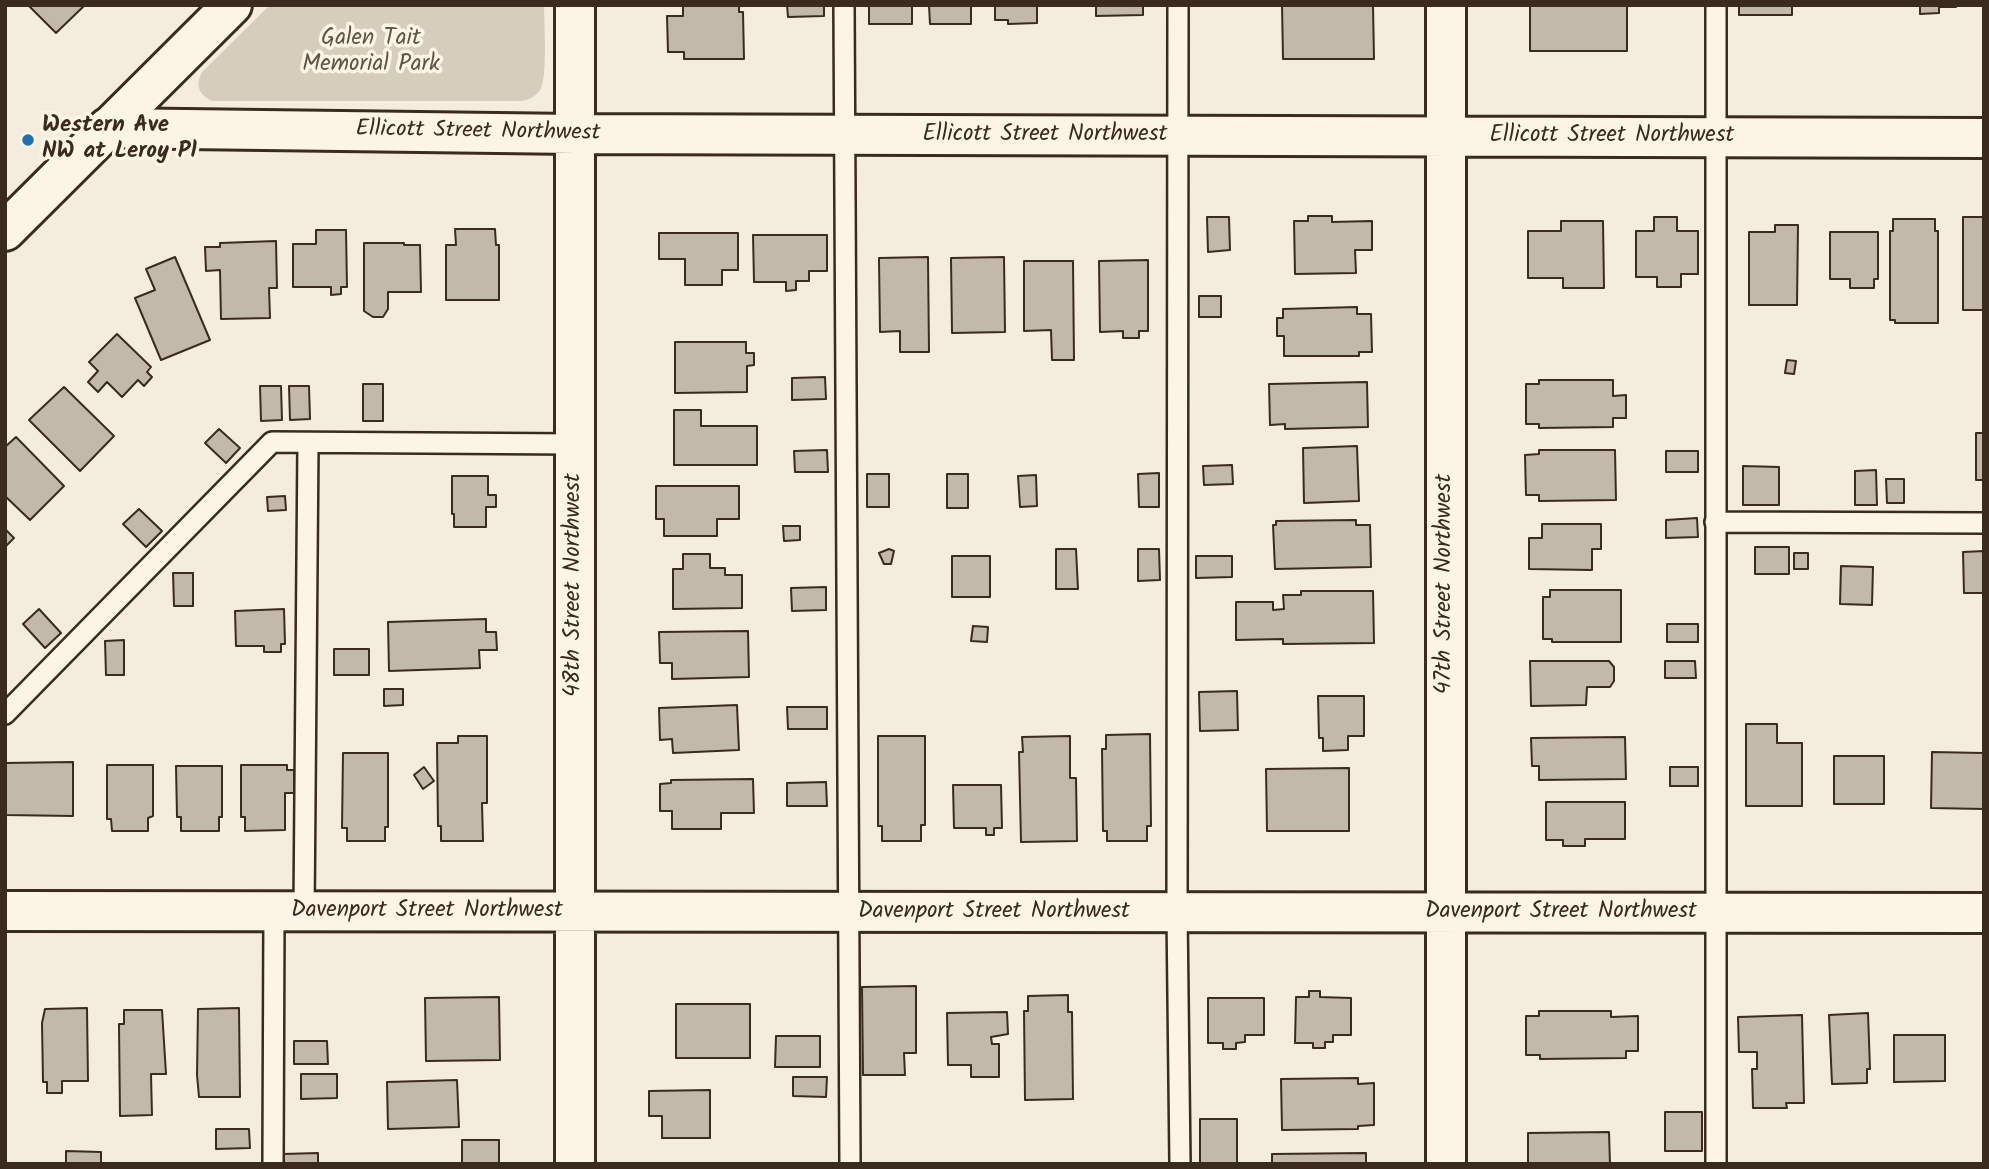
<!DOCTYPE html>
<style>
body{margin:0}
#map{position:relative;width:1989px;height:1169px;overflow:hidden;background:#f4eddd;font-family:Kalam,sans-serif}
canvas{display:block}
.frame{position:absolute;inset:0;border:7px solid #3b2a1e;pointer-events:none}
</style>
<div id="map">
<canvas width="1989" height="1169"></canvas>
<div class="frame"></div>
</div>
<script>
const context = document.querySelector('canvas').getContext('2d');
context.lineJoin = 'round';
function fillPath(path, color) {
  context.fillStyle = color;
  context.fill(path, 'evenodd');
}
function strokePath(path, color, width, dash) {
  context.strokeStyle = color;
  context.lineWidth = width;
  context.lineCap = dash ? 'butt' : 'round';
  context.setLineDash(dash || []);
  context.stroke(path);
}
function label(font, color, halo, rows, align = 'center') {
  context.font = font + ' Kalam,sans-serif';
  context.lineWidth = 7;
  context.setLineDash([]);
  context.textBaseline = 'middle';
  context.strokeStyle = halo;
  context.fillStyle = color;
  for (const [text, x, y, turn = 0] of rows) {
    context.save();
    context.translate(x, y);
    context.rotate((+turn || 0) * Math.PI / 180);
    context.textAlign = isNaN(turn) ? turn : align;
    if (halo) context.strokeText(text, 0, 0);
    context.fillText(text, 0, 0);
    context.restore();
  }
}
fillPath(new Path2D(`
 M270,5H544C544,23 548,77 540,90C535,97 529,100 521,101H212C199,95 195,85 202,72Z`), '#d6cdbd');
const building = new Path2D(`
 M28,5H85L56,33Z
 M683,5H739V12H743L744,59H684V52H668L667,16H683Z
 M787,5H824V16L788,17Z
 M869,5H912V24H869Z
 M929,5H971V24H930Z
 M995,5H1037V23L1008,24V20H995Z
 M1096,5H1143V15L1096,16Z
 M1282,5H1373L1374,59H1283Z
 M1530,5H1627V51H1530Z
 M1739,5H1792V15H1739Z
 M1956,5V7H1939V13L1920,14V6H1902Z
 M1308,216H1332V222L1372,221V250H1355L1356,273L1295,274L1294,221H1308Z
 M1207,217H1229L1230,250L1208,252Z
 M1654,217H1677V231H1698V274H1681V287H1657V277H1636V231H1654Z
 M1963,217H1984V310H1963Z
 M1893,219H1935V231H1938V323H1895V320H1890V231H1893Z
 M1561,221H1603L1604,288H1563V278H1528V231H1561Z
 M1775,225H1798L1797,305H1749V232H1775Z
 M455,229H495L496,245H499V300H446V245H456Z
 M316,230H346L347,287H341V294L331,295V287H293V244H316Z
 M1830,232H1878V279H1874V288H1850V279H1830Z
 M659,233H738V270H722V285H685V259H659Z
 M753,235H827V271H809V281H796V290L786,291V282H754Z
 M276,241L277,288H269L270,318L221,319L220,270L206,271L205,247H220V243Z
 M364,243H404V245H420L421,292H388V309L383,317H373L364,311Z
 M175,257L210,340L161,360L135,298L155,290L146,269Z
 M928,257L929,352H900V331L880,332L879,258Z
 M1004,257L1005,332L952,333L951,258Z
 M1148,260V331H1139V338H1123V331L1100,332L1099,261Z
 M1024,261H1073L1074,360H1052L1051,330L1024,331Z
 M1199,296H1221V317H1199Z
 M1357,307V314H1371L1372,352H1359V356H1284V336H1277V318H1283V309Z
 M117,334L151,367L147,372L152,377L144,386L138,380L122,397L107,382L98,392L88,382L98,371L89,362Z
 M675,342H746V353H754V365L747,366V392L675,393Z
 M1787,360L1796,361L1794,374L1785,373Z
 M825,377L826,399L792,400V378Z
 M1539,380H1613V396L1626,395V418H1613V427L1539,428V424H1526V384H1539Z
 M1367,382L1368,427L1285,429V424L1270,425L1269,384Z
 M363,384H383V421H363Z
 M260,386H281L282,420L261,421Z
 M289,386H309L310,419L290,420Z
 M64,387L114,436L80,471L29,420Z
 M674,410H701V426H757V465H674Z
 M219,429L240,448L226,463L205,443Z
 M1976,433H1984V480H1976Z
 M16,437L64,486L30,520L5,496V447Z
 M1357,446L1359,501L1304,503L1303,448Z
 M827,450L828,472H795L794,451Z
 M1539,450H1615L1616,500L1539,501V495H1526L1525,455L1539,454Z
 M1666,451H1698V472H1666Z
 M1232,465L1233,484L1204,485L1203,466Z
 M1743,466L1779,467V505H1743Z
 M1876,470L1877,505H1855V471Z
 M1159,473V507H1139L1138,474Z
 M867,474H889V507H867Z
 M947,474H968V508H947Z
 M1036,475L1037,506L1020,507L1018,476Z
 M452,476H488V495H496V507H486V527H454V514H452Z
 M1886,479H1904V503H1887Z
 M656,486H739V519H717V536H664V519H656Z
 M285,496L286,510L268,511L267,497Z
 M139,509L162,531L146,547L123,524Z
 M1697,518L1698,537L1666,538V520Z
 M1356,520V525H1370L1371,567L1275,569L1273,525H1276V521Z
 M1542,524H1601V549H1592V570L1529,569V538H1542Z
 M783,526H800V540L784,541Z
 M5,529L14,538L5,547Z
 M1755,547H1789V574H1755Z
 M889,549L894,551L891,564H884L879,553Z
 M1056,549H1076L1078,589H1056Z
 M1138,549H1159L1160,580L1138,581Z
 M1984,551V593H1964L1963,552Z
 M1794,553H1808V569H1794Z
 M683,554H710V568H725V575H742V608L673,609V569H683Z
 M952,556H990V597H952Z
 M1196,556H1232V577L1196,578Z
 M1841,566L1873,567L1872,605L1840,604Z
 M173,573H193V606H174Z
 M826,587V610L792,611L791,588Z
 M1550,590H1621V642H1552V639H1543V597H1550Z
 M1301,591H1373L1374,643L1283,644V639L1236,640V602H1273V610L1284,609L1283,595H1301Z
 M39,609L61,633L45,648L23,624Z
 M284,609L285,644H281V652H264V646H236L235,611Z
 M486,619V632H496L497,650H479L480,668L389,671L388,622Z
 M1667,624H1698V642H1667Z
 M973,626L988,627L987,642L971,641Z
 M748,631L749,677L672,679V663H660L659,632Z
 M124,640V675H106L105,641Z
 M334,649H369V675H334Z
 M1530,661H1609L1614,667V681L1610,687H1587L1586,705L1531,706Z
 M1665,661H1695L1696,678H1665Z
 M384,689H403V705L384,706Z
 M1237,691L1238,730L1200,731L1199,692Z
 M1318,696H1364V736H1348V750L1323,751V738H1319Z
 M737,705L739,750L673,753L672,739L660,740L659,708Z
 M787,707H827V729H788Z
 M1746,724H1777V743H1802V806H1746Z
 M1150,734L1151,826H1147V841H1107V831H1103L1102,749H1106V735Z
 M458,736H487V803H482L483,841H441V826H438L437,743H458Z
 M878,736H925V825H921V841H882V826H878Z
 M1070,736V778H1076L1077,841L1021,842L1019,752H1023L1022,737Z
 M1625,737L1626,779L1539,780V766H1532L1531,738Z
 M1932,752L1984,753V809L1931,808Z
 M343,753H388V827H385V841H347V828H342Z
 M1834,756H1884V804H1834Z
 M73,762V816L5,815V763Z
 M107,765H153V816L148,818V831H112L111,819H107Z
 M241,765H287V770H294V793H285V830L245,831V817H241Z
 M176,766H222V817H219V831H181V817H177Z
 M424,767L434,781L423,789L414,775Z
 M1670,767H1698V786H1670Z
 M1349,768V831H1267L1266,769Z
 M753,779L754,813H721V829H672V811H660V784L671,783V780Z
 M826,782L827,806H787V783Z
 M953,785H1001L1002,828H994V835H986V828H954Z
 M1546,802H1625V839H1585V846H1563V840H1546Z
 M916,986V1053H904L905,1075H863L862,987Z
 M1309,991H1320V997L1351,998V1035H1333V1042H1325V1048H1313V1043H1295L1296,997H1309Z
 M1068,995V1012H1072L1073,1099L1025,1100L1024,1011H1028V996Z
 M499,997L500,1060L426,1061L425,998Z
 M1208,998H1264V1035H1245V1042L1236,1043V1049H1223V1043H1208Z
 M676,1004H750V1058H676Z
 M87,1008L88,1081H62V1093H47V1082H43L42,1023L45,1009Z
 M239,1008L240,1097H199L197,1075L198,1009Z
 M124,1010H162L166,1074H151L152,1115L120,1116L119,1024H124Z
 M1539,1011H1611V1017L1638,1016V1051H1626V1058L1540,1059V1055H1526V1016H1539Z
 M1007,1012L1008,1034L991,1037L992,1044H999V1077H971V1065H948L947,1013Z
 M1868,1013L1870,1069H1867V1083L1832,1084L1829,1015Z
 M1802,1015L1804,1103H1786L1787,1108H1753L1752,1069H1757V1052H1739L1738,1017Z
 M1894,1035H1945V1081L1894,1082Z
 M776,1036H820V1067H775Z
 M294,1041H327L328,1064H294Z
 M301,1074H337V1098L301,1099Z
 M793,1077H827L826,1097L793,1096Z
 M1358,1078V1084L1374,1083V1125L1358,1126V1129L1282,1130L1281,1079Z
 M457,1080L459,1127L388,1129L387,1082Z
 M710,1090V1138H662V1116H649V1091Z
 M1665,1112H1702V1151H1665Z
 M1200,1119H1237V1164H1200Z
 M216,1129H249L250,1148L216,1149Z
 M1609,1132L1610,1164H1528V1133Z
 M462,1140H499V1164H462Z
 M66,1151L101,1152V1164H66Z
 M318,1153V1164H283V1154Z
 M1366,1153V1164H1272V1154Z`);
fillPath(building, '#c3b9aa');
strokePath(building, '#3b2a1e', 2);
const lane = new Path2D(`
 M844,5L850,1164
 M1178,5L1177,913L1180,1164
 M1716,5V1164
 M1715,522L1984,523
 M5,714L272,442L575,444
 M304,911L308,443
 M273,1164L274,912`);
const street = new Path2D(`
 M1446,5V1164
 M107,128L575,134L1984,138
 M5,911L1984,913
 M575,1164V5`);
const primary = new Path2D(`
 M5,231L232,5`);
strokePath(lane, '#3b2a1e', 24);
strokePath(street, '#3b2a1e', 44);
strokePath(primary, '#3b2a1e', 44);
strokePath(lane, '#fcf5e5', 19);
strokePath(street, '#fcf5e5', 38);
strokePath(primary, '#fcf5e5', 38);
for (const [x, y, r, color] of [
 [28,140,7,"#1f6fb2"]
]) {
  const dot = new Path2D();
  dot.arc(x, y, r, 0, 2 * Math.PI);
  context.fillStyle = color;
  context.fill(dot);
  strokePath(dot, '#fcf5e5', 2.5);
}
label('23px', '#625346', '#fcf5e5', [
 ["Galen Tait",371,40],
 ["Memorial Park",371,66]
]);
label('bold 23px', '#3b2a1e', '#fcf5e5', [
 ["Western Ave",42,127],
 ["NW at Leroy Pl",42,153]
], 'left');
label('23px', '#3b2a1e', '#fcf5e5', [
 ["Ellicott Street Northwest",478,133,1],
 ["Ellicott Street Northwest",1045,136],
 ["Ellicott Street Northwest",1612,137],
 ["47th Street Northwest",1446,584,-90],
 ["48th Street Northwest",575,585,-90],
 ["Davenport Street Northwest",427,912],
 ["Davenport Street Northwest",994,913],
 ["Davenport Street Northwest",1561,913]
]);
</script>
